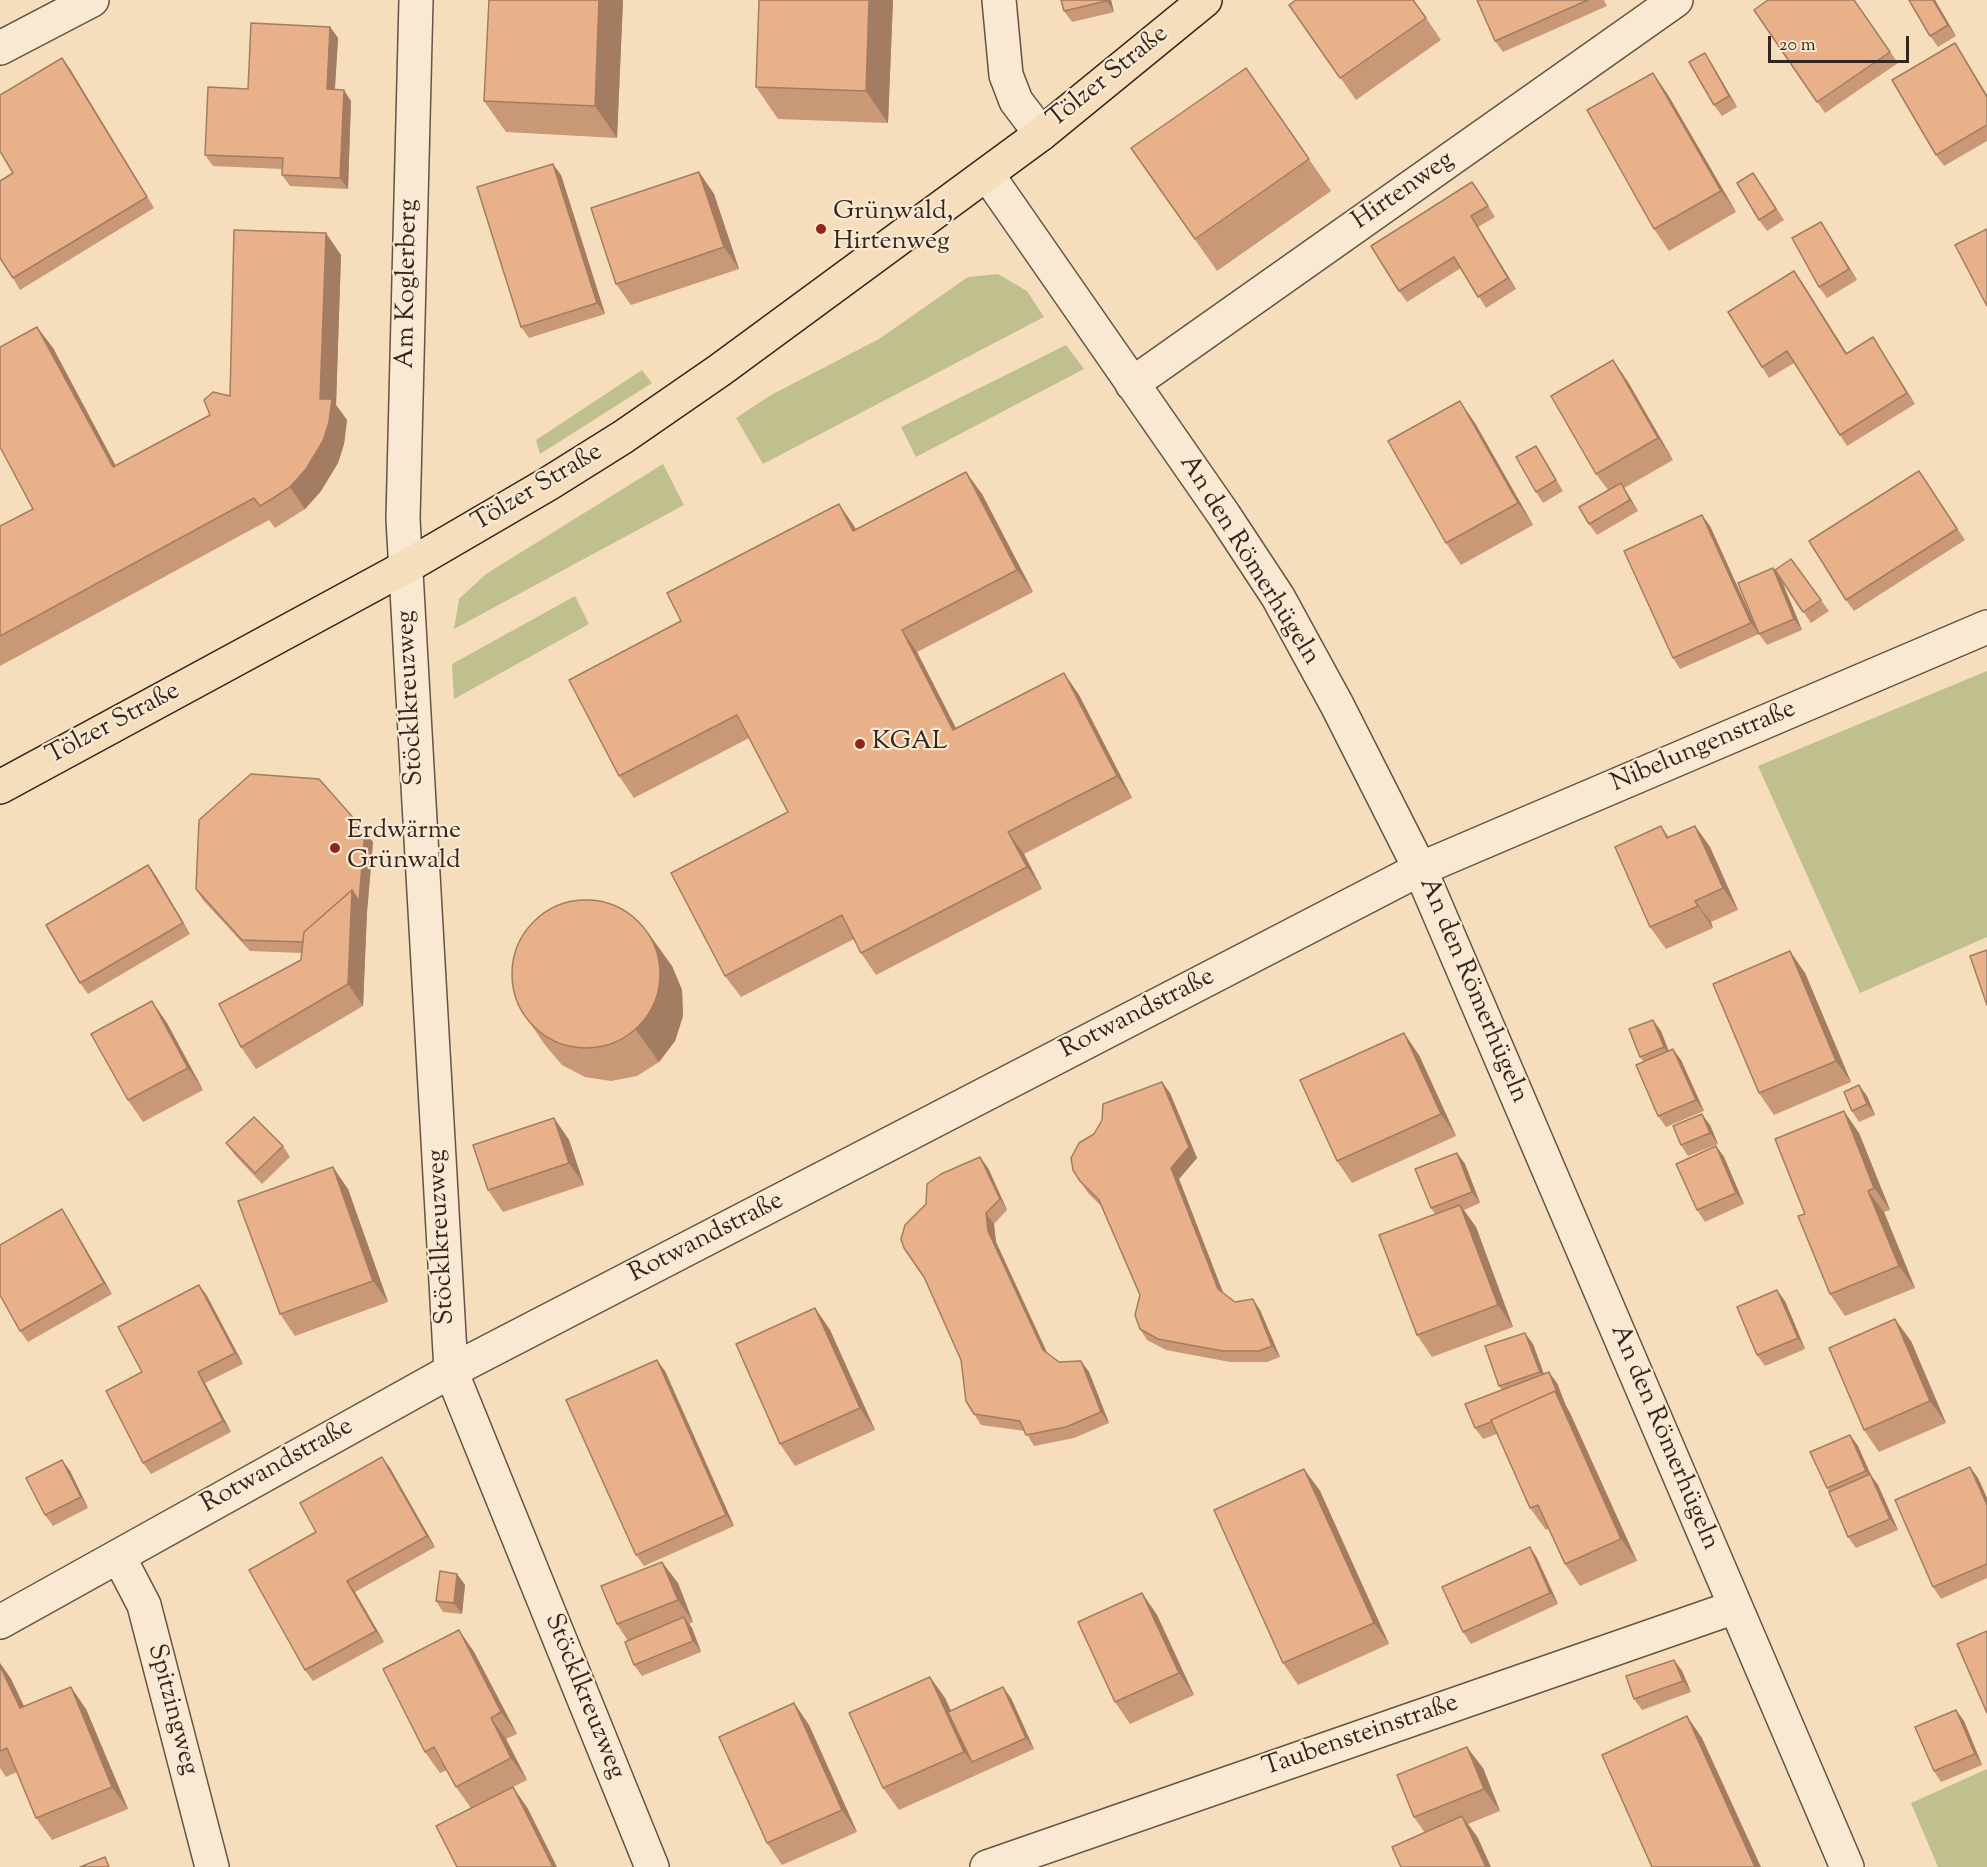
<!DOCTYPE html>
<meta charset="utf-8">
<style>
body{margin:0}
#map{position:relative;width:1987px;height:1867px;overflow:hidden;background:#f6ddbc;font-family:"Sorts Mill Goudy",serif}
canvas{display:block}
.scale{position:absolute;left:1768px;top:36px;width:141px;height:27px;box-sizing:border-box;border:3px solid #32261e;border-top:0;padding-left:8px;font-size:18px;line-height:21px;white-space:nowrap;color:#32261e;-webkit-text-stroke:4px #f9e9d3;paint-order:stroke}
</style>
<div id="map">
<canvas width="1987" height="1867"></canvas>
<div class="scale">20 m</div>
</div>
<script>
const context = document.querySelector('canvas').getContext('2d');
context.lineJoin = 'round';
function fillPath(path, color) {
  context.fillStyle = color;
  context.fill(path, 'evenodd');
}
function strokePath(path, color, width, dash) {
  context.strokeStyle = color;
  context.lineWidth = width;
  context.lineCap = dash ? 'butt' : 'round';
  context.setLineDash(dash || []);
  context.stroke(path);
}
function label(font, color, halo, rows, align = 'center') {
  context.font = font + ' "Sorts Mill Goudy",serif';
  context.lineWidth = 4.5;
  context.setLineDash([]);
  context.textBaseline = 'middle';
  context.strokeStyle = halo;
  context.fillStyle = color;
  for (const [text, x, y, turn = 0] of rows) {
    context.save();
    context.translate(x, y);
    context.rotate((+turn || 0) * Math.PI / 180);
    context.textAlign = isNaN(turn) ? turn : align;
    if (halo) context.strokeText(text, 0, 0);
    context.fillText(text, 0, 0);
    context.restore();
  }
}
fillPath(new Path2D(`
 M998,274L1027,291L1044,317L763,464L736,418L771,395L879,339L968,277Z
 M1066,345L1084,369L916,457L901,427Z
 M642,370L652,383L540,454L536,440Z
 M663,464L684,505L454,629L459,599L486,574Z
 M575,596L589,624L454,699L452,664Z
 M1987,671V937L1860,993L1758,766Z
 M1987,1769V1867H1938L1911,1803Z`), '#c0c08e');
const minor = new Path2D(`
 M416,0L403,519L451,1371L652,1867
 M999,0L1006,75L1016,101L1041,134
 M0,48L92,0
 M987,174L1224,515L1278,597L1337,705L1420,869L1847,1867
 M1132,384L1676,0
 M119,1557L144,1605L212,1867
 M0,1622L451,1371L1420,869L1987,627
 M987,1867L1735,1607`);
const major = new Path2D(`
 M0,787L404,568L548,484L623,437L720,370L1041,134L1205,0`);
strokePath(minor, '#635446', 36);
strokePath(major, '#32261e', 36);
strokePath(minor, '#f9e9d3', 33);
strokePath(major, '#f6ddbc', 33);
fillPath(new Path2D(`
 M489,0H623L617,138L506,132L484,101Z
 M893,0L888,123L778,119L756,87Z
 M1061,0H1111L1114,12L1072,22L1064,11Z
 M1414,0L1441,40L1356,100L1289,5Z
 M1477,0H1604L1607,6L1503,52L1495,41Z
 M1854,0L1898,63L1825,113L1754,10Z
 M1935,0L1956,36L1938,47L1930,36Z
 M330,27L338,38L335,90L351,101L348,189L290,186L282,175V169L213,166L205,155L248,89Z
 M1955,43L1962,54L1987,95V141L1944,166L1936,155Z
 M62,58L70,69L154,208L20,290L13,278V173Z
 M1712,64L1737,107L1722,116L1714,105Z
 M1246,68L1331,191L1217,271L1131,148Z
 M1653,73L1668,95L1736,212L1669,251L1654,229Z
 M699,172L714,194L739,269L631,305L616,284Z
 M561,175L605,314L529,338L521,327Z
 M1761,184L1784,220L1767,231L1759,220Z
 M1480,193L1495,217L1478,227L1516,289L1486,308L1461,268L1407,302L1399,291Z
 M1821,222L1828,233L1857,280L1827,298L1819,287Z
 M341,255L336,405L347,420L344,444L338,463L321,491L305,509L275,528L269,520L0,666V526L33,509L37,327L53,348L116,466L210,415L230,396Z
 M1794,271L1847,353L1873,337L1915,404L1847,446L1794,363L1769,378L1762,367Z
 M1613,360L1628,382L1673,460L1624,488L1638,511L1597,535L1589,524L1608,490L1596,474Z
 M1475,423L1533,525L1461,565L1446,543Z
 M1543,457L1563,491L1543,503L1536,492Z
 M1927,482L1965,540L1854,611L1846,600Z
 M982,494L1033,592L917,652L956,728L1064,673L1079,695L1132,798L1024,854L1042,889L876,975L861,953L854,939L741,997L725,976L788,812L749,738L634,798L619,776L681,621L839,504L856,529Z
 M1710,526L1759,634L1680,669L1673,658Z
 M1791,559L1829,611L1811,623L1775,570Z
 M1773,568L1781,579L1802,630L1767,645L1759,634Z
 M1661,826L1669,837L1695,826L1710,847L1738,910L1711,922L1713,928L1666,949L1650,927Z
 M373,842L367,912L363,1006L256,1069L241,1047L301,960L302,953L250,951L203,900L196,889Z
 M148,865L156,876L190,934L88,994L80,983Z
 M672,966L682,990L683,1016L675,1041L659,1062L637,1076L611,1081L585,1077L562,1065L545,1045L523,1013Z
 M1805,973L1851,1082L1774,1115L1759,1093Z
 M1653,1020L1661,1031L1669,1051L1681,1060L1704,1111L1666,1127L1658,1116L1644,1062L1640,1057Z
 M167,1023L203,1090L143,1122L128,1100Z
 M1419,1055L1456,1136L1352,1183L1337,1161Z
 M1162,1082L1170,1093L1197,1158L1179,1179L1223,1293L1235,1302L1260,1310L1280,1357L1267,1362H1230L1166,1350L1147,1340L1140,1329V1295L1101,1206L1088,1193L1080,1181L1094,1134Z
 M1867,1096L1875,1115L1859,1122L1852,1111Z
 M554,1118L569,1140L584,1185L503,1212L488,1190Z
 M1710,1125L1718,1144L1688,1156L1681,1145Z
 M1859,1133L1890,1210L1884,1212L1915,1288L1845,1316L1830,1294L1805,1214Z
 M226,1143L283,1146L290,1157L262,1184L234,1154Z
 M1716,1146L1724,1157L1744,1204L1705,1222L1697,1210Z
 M1457,1153L1465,1164L1480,1203L1464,1210L1476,1227L1513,1327L1432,1357L1417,1335L1435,1214L1431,1208Z
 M980,1157L988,1168L1007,1210L994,1224L996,1242L1047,1353L1059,1362L1081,1361L1089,1372L1109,1423L1074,1438L1034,1446L1025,1431L981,1425L974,1414L961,1360L924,1277Z
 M348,1189L388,1302L295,1336L280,1314Z
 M62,1209L69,1220L112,1294L28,1342L20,1331Z
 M199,1285L207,1296L243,1364L205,1383L231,1432L151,1474L143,1463L142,1372Z
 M1785,1301L1805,1349L1765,1366L1757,1355Z
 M815,1308L830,1330L875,1430L795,1466L780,1444Z
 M1911,1341L1946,1423L1879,1452L1864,1430Z
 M1533,1344L1544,1374L1557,1383L1566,1406L1570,1413L1637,1561L1580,1586L1565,1564L1549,1528L1546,1530L1530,1508L1497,1434L1483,1439L1475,1428L1502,1390L1499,1386Z
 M665,1371L734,1526L644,1566L636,1555Z
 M1850,1435L1858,1446L1870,1474L1878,1485L1898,1530L1856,1548L1848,1537L1829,1492L1827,1488Z
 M382,1457L390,1468L435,1547L355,1592L384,1642L313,1681L305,1670Z
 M62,1460L70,1471L88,1508L53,1526L45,1515Z
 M1970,1467L1978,1478L1987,1498V1578L1941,1599L1933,1587Z
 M1304,1469L1320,1491L1389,1644L1298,1685L1283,1663Z
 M1530,1547L1537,1558L1558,1604L1471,1644L1463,1632Z
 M457,1574L465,1585L462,1614L443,1612L436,1601Z
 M678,1583L693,1622L689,1624L692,1628L701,1652L642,1676L634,1665L628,1641L617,1624Z
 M1142,1593L1157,1615L1194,1695L1130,1724L1115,1702Z
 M459,1630L474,1652L517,1734L506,1739L527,1780L485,1801L513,1787L528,1809L471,1808L456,1787L447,1770L440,1773L425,1752Z
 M1674,1660L1682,1671L1691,1692L1642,1710L1634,1699Z
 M0,1663L11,1679L24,1706L86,1709L128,1809L52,1840L36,1818L17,1772L6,1777L0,1768Z
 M930,1677L945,1698L951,1711L1011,1698L1034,1749L899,1810L883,1788Z
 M794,1703L809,1725L857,1832L782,1865L767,1843Z
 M1956,1710L1964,1721L1982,1765L1941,1782L1934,1771Z
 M1483,1768L1500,1811L1468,1824L1478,1838L1425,1833L1414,1817Z`), '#c89877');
fillPath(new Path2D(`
 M599,0H623L617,138L595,106Z
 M869,0H893L888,123L866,91Z
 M1106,0H1111L1114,12Z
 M1933,0H1935L1956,36L1948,25Z
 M330,27L338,38L334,100L327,89Z
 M1955,43L1962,54L1987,95V97Z
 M1705,53L1712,64L1737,107L1729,96Z
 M62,58L70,69L154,208L147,197Z
 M1653,73L1668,95L1736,212L1721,191Z
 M344,90L351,101L348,189L340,178Z
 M553,164L561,175L605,314L597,303Z
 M699,172L714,194L739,269L724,247Z
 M1471,216L1478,227L1516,289L1508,278Z
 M1821,222L1828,233L1857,280L1849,269Z
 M326,233L341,255L336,405L347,420L344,444L338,463L321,491L305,509L290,487L320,399Z
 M1794,271L1802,282L1854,365L1846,354Z
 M37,327L53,348L128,489L113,467Z
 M1873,337L1880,348L1915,404L1907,393Z
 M1613,360L1628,382L1673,460L1658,438Z
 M1460,401L1475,423L1533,525L1518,503Z
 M966,472L982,494L1033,592L1017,570Z
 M1621,483L1628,494L1638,511L1630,500Z
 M839,504L854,526L868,553L853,531Z
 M1702,515L1710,526L1759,634L1751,623Z
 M1773,568L1781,579L1802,630L1794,619Z
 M902,630L917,652L968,752L953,730Z
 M1064,673L1079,695L1132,798L1117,776Z
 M1695,826L1710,847L1738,910L1723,888Z
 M365,831L373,842L367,912L363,1006L348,984L352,890Z
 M1008,832L1024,854L1042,889L1027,867Z
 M148,865L156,876L190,934L183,923Z
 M1695,901L1711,922L1713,928L1698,906Z
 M649,934L672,966L682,990L683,1016L675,1041L659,1062L636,1030Z
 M1790,951L1805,973L1851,1082L1836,1061Z
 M152,1001L167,1023L203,1090L188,1068Z
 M1653,1020L1661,1031L1671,1058L1664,1047Z
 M1404,1033L1419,1055L1456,1136L1441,1114Z
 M1673,1049L1681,1060L1704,1111L1696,1100Z
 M1162,1082L1170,1093L1197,1158L1179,1179L1226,1300L1218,1289L1171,1168Z
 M1859,1085L1867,1096L1875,1115L1867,1104Z
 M1844,1111L1859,1133L1890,1210L1874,1188Z
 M1702,1114L1710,1125L1718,1144L1710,1133Z
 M554,1118L569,1140L584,1185L569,1163Z
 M1716,1146L1724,1157L1744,1204L1736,1193Z
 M1457,1153L1465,1164L1480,1203L1472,1192Z
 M980,1157L988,1168L1007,1210L1000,1199Z
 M333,1167L348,1189L388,1302L373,1281Z
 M1868,1191L1884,1212L1915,1288L1899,1266Z
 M1460,1205L1476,1227L1513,1327L1498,1305Z
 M62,1209L69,1220L112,1294L104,1283Z
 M986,1213L994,1224L996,1242L1051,1361L1043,1350L988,1231Z
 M199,1285L207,1296L243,1364L235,1353Z
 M1777,1290L1785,1301L1805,1349L1798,1338Z
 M1253,1299L1260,1310L1280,1357L1272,1346Z
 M815,1308L830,1330L875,1430L860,1408Z
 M1895,1319L1911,1341L1946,1423L1930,1401Z
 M1525,1333L1533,1344L1547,1383L1540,1372Z
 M657,1360L665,1371L734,1526L726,1515Z
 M1081,1361L1089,1372L1109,1423L1101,1412Z
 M198,1372L205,1383L231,1432L223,1421Z
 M1549,1372L1557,1383L1566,1406L1570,1413L1637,1561L1621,1539L1555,1391Z
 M1850,1435L1858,1446L1874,1482L1866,1471Z
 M382,1457L390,1468L435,1547L427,1536Z
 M62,1460L70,1471L88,1508L81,1497Z
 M1970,1467L1978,1478L1987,1498V1505Z
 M1304,1469L1320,1491L1389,1644L1374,1623Z
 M1870,1474L1878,1485L1898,1530L1890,1519Z
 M1530,1547L1537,1558L1558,1604L1550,1593Z
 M662,1562L678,1583L693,1622L678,1600Z
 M457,1574L465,1585L462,1614L454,1603Z
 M347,1581L355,1592L384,1642L376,1631Z
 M1142,1593L1157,1615L1194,1695L1179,1673Z
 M684,1617L692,1628L701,1652L693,1641Z
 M459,1630L474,1652L517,1734L501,1712Z
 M1674,1660L1682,1671L1691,1692L1683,1681Z
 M0,1663L11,1679L35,1730L20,1708L0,1666Z
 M930,1677L945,1698L974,1761L972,1762L964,1752Z
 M71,1687L86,1709L128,1809L112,1787Z
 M1003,1687L1011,1698L1034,1749L1026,1738Z
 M794,1703L809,1725L857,1832L842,1810Z
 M1956,1710L1964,1721L1982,1765L1975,1754Z
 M1687,1716L1702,1738L1761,1867H1755Z
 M491,1718L506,1739L527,1780L511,1758Z
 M1467,1747L1483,1768L1500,1811L1484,1789Z
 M513,1787L528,1809L557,1867H553Z
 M1462,1816L1478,1838L1491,1867H1486Z`), '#a37c61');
const building = new Path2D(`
 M489,0H599L595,106L484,101Z
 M759,0H869L866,91L756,87Z
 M1061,0H1106V1L1064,11Z
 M1296,0H1413L1426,18L1340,78L1289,5Z
 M1477,0H1588L1495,41Z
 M1768,0H1854L1890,52L1817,102L1754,10Z
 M1909,0H1933L1948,25L1930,36Z
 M251,23L330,27L327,89L344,90L340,178L282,175L283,158L205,155L208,87L248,89Z
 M1955,43L1987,97V125L1936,155L1892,80Z
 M1705,53L1729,96L1714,105L1689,62Z
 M62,58L147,197L13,278L0,258V181L13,173L0,151V95Z
 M1246,68L1309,159L1195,239L1131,148Z
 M1653,73L1721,191L1654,229L1587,110Z
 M553,164L597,303L521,327L477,187Z
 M699,172L724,247L616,284L591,208Z
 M1753,173L1776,209L1759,220L1737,183Z
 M1472,182L1488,206L1471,216L1508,278L1478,297L1454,257L1399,291L1371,246Z
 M1821,222L1849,269L1819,287L1792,238Z
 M1987,229V306L1955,245Z
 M234,230L326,233L320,399H332L329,422L323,441L306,469L290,487L270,500L260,506L254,498L0,636V526L33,509L0,447V347L37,327L113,467L210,415L204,400L213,392L230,396Z
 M1794,271L1846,354L1873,337L1907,393L1840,435L1787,351L1762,367L1728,312Z
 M1613,360L1658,438L1596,474L1551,396Z
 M1460,401L1518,503L1446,543L1388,441Z
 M1536,446L1556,480L1536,492L1516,457Z
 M1919,471L1957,529L1846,600L1809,541Z
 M966,472L1017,570L902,630L953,730L1064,673L1117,776L1008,832L1027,867L861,953L842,915L725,976L671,873L788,812L737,715L619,776L569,680L681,621L667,593L839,504L853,531Z
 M1621,483L1630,500L1589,524L1579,507Z
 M1702,515L1751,623L1673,658L1624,551Z
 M1791,559L1821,600L1803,612L1775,570Z
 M1773,568L1794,619L1759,634L1738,583Z
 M251,774L319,779L365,831L359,901L352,890L304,932L303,942L242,940L196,889L199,820Z
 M1661,826L1667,838L1695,826L1723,888L1695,901L1698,906L1650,927L1615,847Z
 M148,865L183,923L80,983L46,925Z
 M352,890L348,984L241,1047L219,1004L301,960L304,932Z
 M512 974a74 74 0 1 1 148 0a74 74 0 1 1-148 0Z
 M1987,950V1005L1970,956Z
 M1790,951L1836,1061L1759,1093L1713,984Z
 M152,1001L188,1068L128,1100L91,1034Z
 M1653,1020L1664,1047L1640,1057L1629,1029Z
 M1404,1033L1441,1114L1337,1161L1300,1080Z
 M1673,1049L1696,1100L1658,1116L1636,1065Z
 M1162,1082L1189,1147L1171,1168L1218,1289L1235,1302L1253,1299L1272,1346L1259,1351H1223L1190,1345L1158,1339L1140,1329L1135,1315L1140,1295L1099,1200L1080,1181L1073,1170L1071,1158L1079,1143L1094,1134L1102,1120L1103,1104Z
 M1859,1085L1867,1104L1852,1111L1844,1092Z
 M1844,1111L1874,1188L1868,1191L1899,1266L1830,1294L1798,1216L1805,1214L1775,1139Z
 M1702,1114L1710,1133L1681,1145L1673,1126Z
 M254,1117L283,1146L255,1173L226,1143Z
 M554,1118L569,1163L488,1190L473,1145Z
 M1716,1146L1736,1193L1697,1210L1676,1164Z
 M1457,1153L1472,1192L1431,1208L1415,1169Z
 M980,1157L1000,1199L986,1213L988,1231L1043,1350L1059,1362L1081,1361L1101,1412L1066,1427L1026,1435L1020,1421L974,1414L966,1401L961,1360L924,1277L904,1248L901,1239L905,1225L926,1204L927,1184L941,1174Z
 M333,1167L373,1281L280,1314L238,1201Z
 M1460,1205L1498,1305L1417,1335L1379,1235Z
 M62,1209L104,1283L20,1331L0,1295V1245Z
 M199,1285L235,1353L198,1372L223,1421L143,1463L106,1391L142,1372L118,1327Z
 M1777,1290L1798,1338L1757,1355L1737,1307Z
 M815,1308L860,1408L780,1444L736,1344Z
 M1895,1319L1930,1401L1864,1430L1829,1348Z
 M1525,1333L1540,1372L1499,1386L1485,1346Z
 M657,1360L726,1515L636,1555L566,1400Z
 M1549,1372L1558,1395L1555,1391L1491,1420V1422L1475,1428L1465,1404Z
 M1555,1391L1621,1539L1565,1564L1538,1505L1530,1508L1491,1420Z
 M1850,1435L1866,1471L1827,1488L1810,1452Z
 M382,1457L427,1536L347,1581L376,1631L305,1670L249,1570L316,1532L300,1503Z
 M62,1460L81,1497L45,1515L26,1478Z
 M1970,1467L1987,1505V1564L1933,1587L1895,1500Z
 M1304,1469L1374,1623L1283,1663L1214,1510Z
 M1870,1474L1890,1519L1848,1537L1829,1492Z
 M1530,1547L1550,1593L1463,1632L1442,1587Z
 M662,1562L678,1600L617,1624L601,1586Z
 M440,1571L457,1574L454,1603L436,1601Z
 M1142,1593L1179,1673L1115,1702L1078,1622Z
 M684,1617L693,1641L634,1665L625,1642Z
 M459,1630L501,1712L491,1718L511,1758L456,1787L434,1747L425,1752L383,1669Z
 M1987,1631V1713L1957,1644Z
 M1674,1660L1683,1681L1634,1699L1626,1676Z
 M0,1666L20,1708L71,1687L112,1787L36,1818L7,1748L0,1751Z
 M930,1677L964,1752L883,1788L849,1713Z
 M1003,1687L1026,1738L972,1762L948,1712Z
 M794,1703L842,1810L767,1843L719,1737Z
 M1956,1710L1975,1754L1934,1771L1915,1727Z
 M1687,1716L1755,1867H1652L1602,1755Z
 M1467,1747L1484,1789L1414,1817L1397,1775Z
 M513,1787L553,1867H457L436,1826Z
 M1462,1816L1486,1867H1401L1392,1847Z
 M105,1857L109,1867H80Z`);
fillPath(building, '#e9b18a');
strokePath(building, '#a37c61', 1.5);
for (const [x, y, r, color] of [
 [821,229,6,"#8f2418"],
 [860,744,6,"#8f2418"],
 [335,848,6,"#8f2418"]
]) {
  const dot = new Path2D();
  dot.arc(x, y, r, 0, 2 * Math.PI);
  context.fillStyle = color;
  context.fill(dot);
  strokePath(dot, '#f9e9d3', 2);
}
label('26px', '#32261e', '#f9e9d3', [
 ["Tölzer Straße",1109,78,-39],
 ["Hirtenweg",1404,192,-35],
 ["Am Koglerberg",409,284,-89],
 ["Tölzer Straße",538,489,-31],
 ["An den Römerhügeln",1248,561,58],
 ["Stöcklkreuzweg",412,698,-93],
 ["Tölzer Straße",114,725,-28],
 ["Nibelungenstraße",1704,748,-23],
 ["An den Römerhügeln",1472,991,67],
 ["Rotwandstraße",1138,1015,-27],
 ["Stöcklkreuzweg",443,1237,-93],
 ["Rotwandstraße",707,1239,-27],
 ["An den Römerhügeln",1663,1438,67],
 ["Rotwandstraße",278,1467,-29],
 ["Stöcklkreuzweg",583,1697,68],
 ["Spitzingweg",171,1710,75],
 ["Taubensteinstraße",1361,1737,-19]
]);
label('26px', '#32261e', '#f9e9d3', [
 ["Grünwald,",833,214],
 ["Hirtenweg",833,244],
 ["KGAL",872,744],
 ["Erdwärme",347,833],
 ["Grünwald",347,863]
], 'left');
</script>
